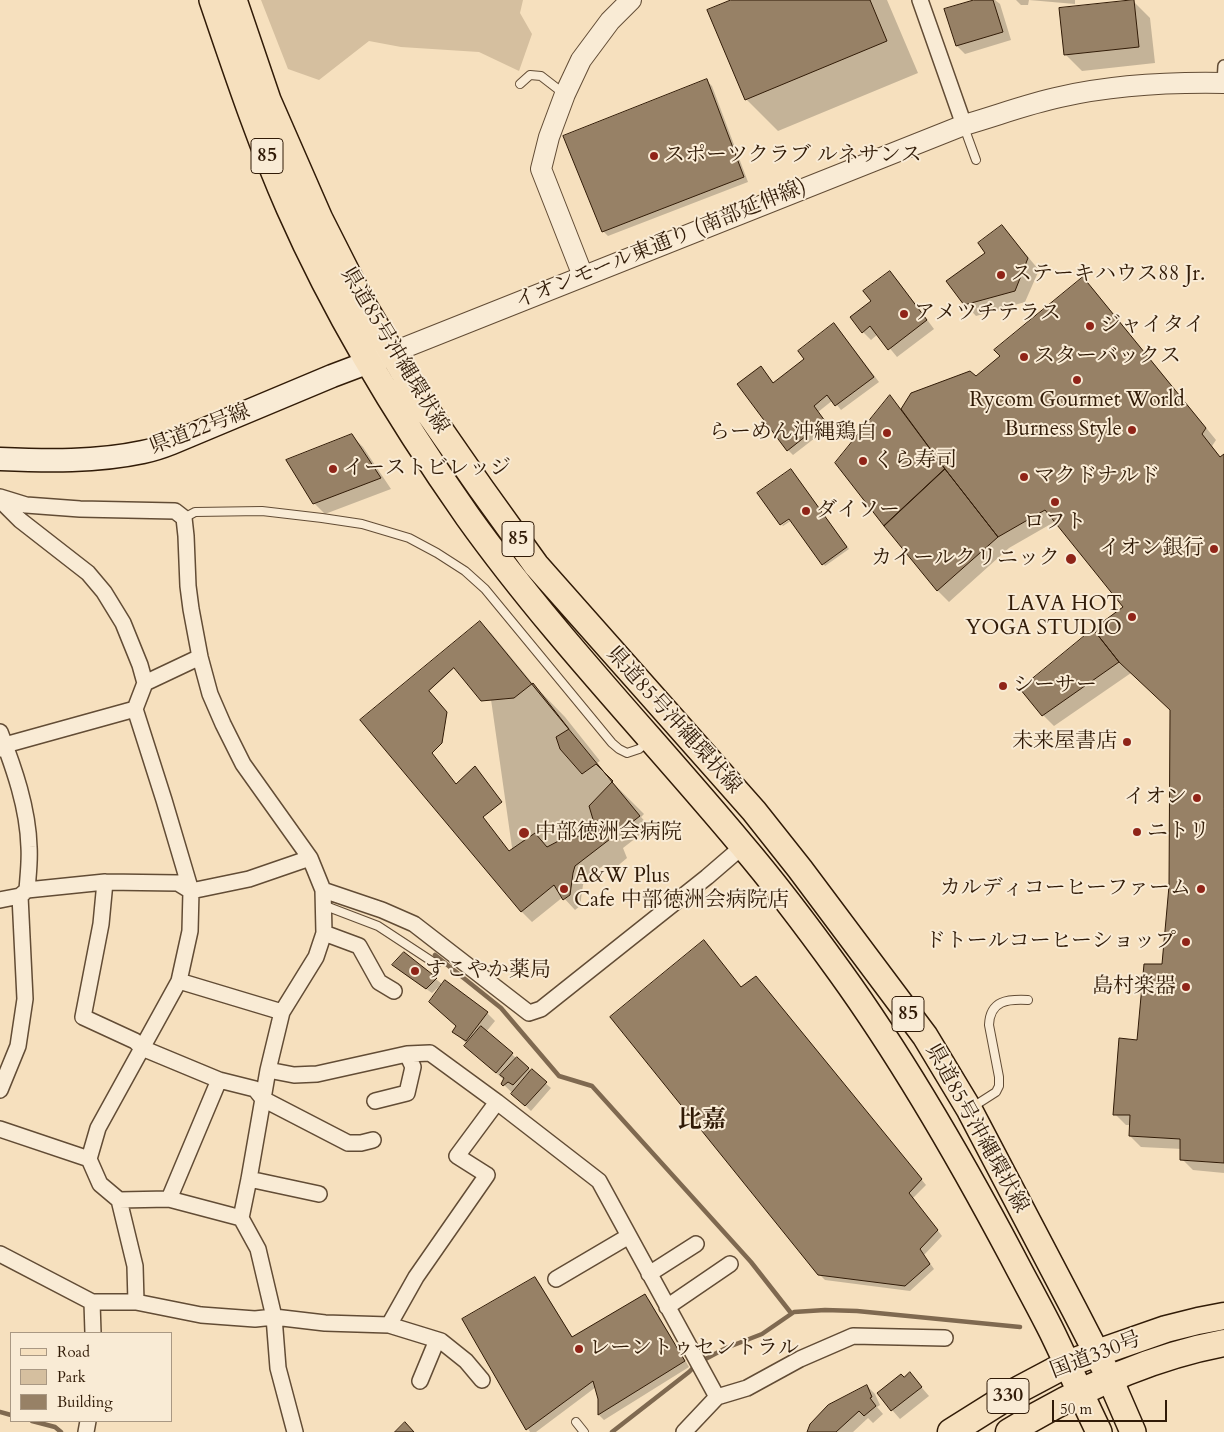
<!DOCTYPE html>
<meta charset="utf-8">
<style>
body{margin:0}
#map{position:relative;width:1224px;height:1432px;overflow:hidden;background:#f6e0be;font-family:Cardo,serif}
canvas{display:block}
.legend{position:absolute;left:10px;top:1332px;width:162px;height:90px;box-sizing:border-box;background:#f9ebd5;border:1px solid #a99883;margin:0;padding:6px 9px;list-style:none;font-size:15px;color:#311b07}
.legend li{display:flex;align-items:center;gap:10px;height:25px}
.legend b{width:25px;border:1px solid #a99883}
.scale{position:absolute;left:1052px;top:1400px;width:115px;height:22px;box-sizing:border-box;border:2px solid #311b07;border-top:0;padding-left:6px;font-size:15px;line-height:18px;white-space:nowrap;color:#311b07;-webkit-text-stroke:4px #f9ebd5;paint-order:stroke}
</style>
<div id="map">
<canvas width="1224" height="1432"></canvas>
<ul class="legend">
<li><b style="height:6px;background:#f6e0be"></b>Road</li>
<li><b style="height:14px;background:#d5bf9f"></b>Park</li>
<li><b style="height:14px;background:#978166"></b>Building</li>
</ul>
<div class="scale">50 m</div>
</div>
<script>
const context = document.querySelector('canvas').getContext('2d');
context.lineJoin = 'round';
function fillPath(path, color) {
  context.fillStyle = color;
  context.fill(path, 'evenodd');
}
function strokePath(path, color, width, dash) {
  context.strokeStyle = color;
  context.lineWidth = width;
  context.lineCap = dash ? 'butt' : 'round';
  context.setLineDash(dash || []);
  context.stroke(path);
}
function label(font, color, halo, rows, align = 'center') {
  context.font = font + ' Cardo,"Noto Serif JP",serif';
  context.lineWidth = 4;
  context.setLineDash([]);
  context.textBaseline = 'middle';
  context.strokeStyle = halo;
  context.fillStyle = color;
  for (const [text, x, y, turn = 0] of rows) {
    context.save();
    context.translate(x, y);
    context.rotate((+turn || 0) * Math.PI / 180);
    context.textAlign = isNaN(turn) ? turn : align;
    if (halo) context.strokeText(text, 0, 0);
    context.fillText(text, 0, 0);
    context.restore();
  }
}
fillPath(new Path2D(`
 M261,0H523L520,13L532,34L519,71L479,52L401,47L369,41L319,80L288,69Z`), '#d5bf9f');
fillPath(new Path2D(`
 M735,0H887L918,73L778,131L746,99Z
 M978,0H995L1000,4L1011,40L965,54L957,46Z
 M1016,0H1075V4L1029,0L1028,5H1021Z
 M1134,2L1150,18L1155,63L1082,71L1065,54Z
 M707,81L712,86L748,182L608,236L603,231Z
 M1001,227L1012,238L1039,270L1025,302L976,316L965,304L987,253Z
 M890,273L898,281L934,329L897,357L878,334L871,340L863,332Z
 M1082,278L1093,289L1216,440L1212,446L1221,458L1224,456V1173L1193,1170L1182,1159V1149L1141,1147L1130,1136L1131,1125H1126L1115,1114L1163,965L1170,886L1172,710L1131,673L1054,726L1043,715L1125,608L1056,521L1009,548L949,602L938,591L885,525L901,411L912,394L976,378L1001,356Z
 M839,330L879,382L841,410L833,400L818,412L829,427L793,455L788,450L766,373L774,384L806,359Z
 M352,436L363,447L391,489L325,514L314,503Z
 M793,472L849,549L825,566L792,520L783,526L782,525L795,516Z
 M480,622L491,633L533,684L565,717L600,761L597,763L607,775L606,776L644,814L641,817L650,827L623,848L627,858L614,869L603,866L586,877L583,885L580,906L575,910L563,897L532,922L521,911Z
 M704,941L742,989L756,977L761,982L926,1185L913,1198L942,1236L924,1255L934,1269L910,1291L825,1280L819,1274Z
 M404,954L442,984L432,993L399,970L394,965Z
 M487,1013L495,1021L486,1032L551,1088L531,1111L502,1083L504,1080L474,1054L467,1044L454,1032Z
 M534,1278L540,1284L573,1338L645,1296L650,1301L689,1367L604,1420L599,1415V1399L596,1387L536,1432H530L464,1319Z
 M910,1374L929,1396L900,1419L878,1394Z
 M867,1386L875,1394L880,1405L877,1407L883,1414L873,1423L868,1418L853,1432H809Z`), '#0003');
strokePath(new Path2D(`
 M435,955L501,1008L559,1076L592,1086L751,1262L791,1313
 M0,1412L11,1415
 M32,1421L55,1427L61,1432
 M612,1432L689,1372L698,1363L726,1348L762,1334L794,1312L825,1310L857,1311L1020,1327`), '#7f6950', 4.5);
const building = new Path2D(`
 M731,0H870L887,41L745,100L707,10Z
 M974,0H993L1003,32L956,46L944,9Z
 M1134,0L1139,47L1064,55L1059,8Z
 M707,79L744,177L602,232L563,136Z
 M1002,225L1028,258L1015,291L964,305L946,281L985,253L978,243Z
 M890,271L927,320L888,350L870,326L862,333L850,317L871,301L863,291Z
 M1083,277L1206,428L1202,434L1220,457L1224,454V1163L1180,1160V1139L1129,1136L1130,1115H1113L1119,1038L1137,1040L1144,964H1162L1169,886L1170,710L1119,662L1093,629L1123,607L1045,510L998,537L945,469L901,409L911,393L970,371L976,376L1000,356L994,350Z
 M834,323L874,377L835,406L827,395L814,406L825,421L787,451L737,384L761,366L773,383L804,359L798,351Z
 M890,395L945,469L884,526L835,463Z
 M352,434L381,478L313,504L286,460Z
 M791,469L847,547L822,565L789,519L780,525L757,493Z
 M945,469L998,537L937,591L884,526Z
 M480,621L640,816L575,866L573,873L570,895L563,900L554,885L521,912L360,720Z
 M1093,629L1119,662L1042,716L1020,689Z
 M454,668L481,701L514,698L533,683L569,729L556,737L560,749L582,774L596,764L613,781L589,806L595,826L582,837L570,835L547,847L535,833L509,851L483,817L502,802L475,766L456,784L432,753L442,743L447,712L429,691Z
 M704,940L741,987L756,976L922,1179L909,1193L938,1230L920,1249L930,1264L905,1286L818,1275L610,1017Z
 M404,952L437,978L426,989L392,965Z
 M445,980L488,1012L466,1041L452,1032L456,1026L429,1002Z
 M481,1026L513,1053L496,1073L464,1046Z
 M517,1057L529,1068L513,1085L508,1082L503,1086L501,1084L504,1078L500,1075Z
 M532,1069L547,1082L525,1106L511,1094Z
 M535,1277L572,1337L645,1294L685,1361L598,1415V1399L593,1381L526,1430L462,1319Z
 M910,1372L922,1387L891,1411L877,1393L901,1374L904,1377Z
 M867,1385L872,1397L870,1398L876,1406L864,1416L859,1411L836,1432H807L810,1424L828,1405Z
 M405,1422L414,1432H395Z`);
fillPath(building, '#978166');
strokePath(building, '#311b07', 1);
const service = new Path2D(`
 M520,84L530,75L541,76L563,93
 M964,127L976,160
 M184,518L195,512L262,511L322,518L362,524L409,538L437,553L465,571L485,589L612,743L619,749L627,753L639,749L649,741
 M323,905L378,926L436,964
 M971,1108L996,1092L999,1086V1077L989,1025C990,1000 1008,999 1028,1000
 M576,1422L584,1432`);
const pedestrian = new Path2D(`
 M1223,83L1224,66`);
const minor = new Path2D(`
 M920,0L964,125
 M0,497L26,505L80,509L175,511L184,518L186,536L188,586L191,609L200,657L210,694L223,724L243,764L310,858L323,890L324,933L316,957L282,1012L268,1070L249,1179L241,1218L258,1249L274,1317L278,1368L295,1432
 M0,500L20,520L88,573L104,592L123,623L140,665L145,683L135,709L164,800L191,891L190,931L179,981L98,1128L89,1159L100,1184L119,1200L169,1199L241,1218
 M145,683L200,657
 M0,732C14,768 28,808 29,847C30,861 28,876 27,890
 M0,749L5,745L135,709
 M105,882L101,924L83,1017L135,1041L142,1048L219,1080L255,1089L263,1099L348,1143H361L373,1140
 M323,890L382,910L414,924L529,1013L541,1009L707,877L743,846
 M0,900L20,896L27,890L105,882L178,883L191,891L249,879L310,858
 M324,933L359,946L379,982L394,991
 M179,981L282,1012
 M268,1070L294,1075L317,1074L407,1054L430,1053L497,1102L599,1181L717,1397
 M0,1090L18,1046L25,999L20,896
 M375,1101L407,1093L413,1067L407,1054
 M0,1129L89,1159
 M249,1179L319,1194
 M169,1199L219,1080
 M119,1200L135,1266L136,1302
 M0,1254L92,1302H136L201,1315L255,1319L274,1317L325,1323L389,1325
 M649,1274L696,1244
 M556,1279L629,1236
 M92,1302L93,1333
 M667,1307L730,1264
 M482,1380L466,1361L441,1341L389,1325L416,1277L487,1175L457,1156L497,1102
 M420,1381L437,1340
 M86,1432L88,1421
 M684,1432L717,1397L747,1388L800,1359L853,1336L945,1338`);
const tertiary = new Path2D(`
 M583,276L541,169L549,137L565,94L581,60L610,21L631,0
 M391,353L964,125C996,116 1027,104 1060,97C1113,85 1169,82 1224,83`);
const secondary = new Path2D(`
 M0,459C48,461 96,462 143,452C153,450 162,447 172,443L332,376L385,356`);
const primary = new Path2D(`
 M212,0C236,70 259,140 289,208C337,317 400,420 468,517C551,633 650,735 741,844C776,885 809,929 840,972C905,1062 960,1158 1012,1256C1025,1281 1039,1306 1052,1332C1068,1365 1083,1399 1099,1432
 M234,0L268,100L320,219L363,304L421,402L480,487L536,565L754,811L800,869L925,1036L969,1109L1075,1311L1110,1379L1133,1432`);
const trunk = new Path2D(`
 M951,1432L1018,1390L1067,1364L1097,1353L1166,1329L1198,1321L1224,1316
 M1009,1432C1074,1392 1149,1357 1224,1343`);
strokePath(service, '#624c35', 10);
strokePath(pedestrian, '#624c35', 14);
strokePath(minor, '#624c35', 18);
strokePath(tertiary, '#624c35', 22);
strokePath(secondary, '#311b07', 25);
strokePath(primary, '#311b07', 28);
strokePath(trunk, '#311b07', 29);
strokePath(service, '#f9ebd5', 8);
strokePath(pedestrian, '#f9ebd5', 11);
strokePath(minor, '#f9ebd5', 15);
strokePath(tertiary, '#f9ebd5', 20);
strokePath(secondary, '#f9ebd5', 22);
strokePath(primary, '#f6e0be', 25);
strokePath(trunk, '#f6e0be', 26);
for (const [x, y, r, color] of [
 [654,156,5,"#8f2418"],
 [1001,275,5,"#8f2418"],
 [904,314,5,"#8f2418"],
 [1090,326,5,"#8f2418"],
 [1024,357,5,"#8f2418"],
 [1077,380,5,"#8f2418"],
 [1132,430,5,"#8f2418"],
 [887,433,5,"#8f2418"],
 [863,461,5,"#8f2418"],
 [333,469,5,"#8f2418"],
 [1024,477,5,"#8f2418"],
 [1055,502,5,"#8f2418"],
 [806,511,5,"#8f2418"],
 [1214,549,5,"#8f2418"],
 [1071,559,6,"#8f2418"],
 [1132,617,5,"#8f2418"],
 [1003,686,5,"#8f2418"],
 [1127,742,5,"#8f2418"],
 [1197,798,5,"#8f2418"],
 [1137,832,5,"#8f2418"],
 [524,833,6,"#8f2418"],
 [564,889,5,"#8f2418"],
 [1201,889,5,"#8f2418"],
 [1186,942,5,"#8f2418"],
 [415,971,5,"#8f2418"],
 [1186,987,5,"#8f2418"],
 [579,1349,5,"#8f2418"]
]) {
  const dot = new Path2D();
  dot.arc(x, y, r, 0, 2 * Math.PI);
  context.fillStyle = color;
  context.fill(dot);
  strokePath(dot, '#f9ebd5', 2);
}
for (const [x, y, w] of [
 [267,156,32],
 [518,539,32],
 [908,1014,32],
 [1008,1396,42]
]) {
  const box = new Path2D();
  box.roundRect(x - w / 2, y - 17.5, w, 35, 4);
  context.fillStyle = '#f9ebd5';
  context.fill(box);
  strokePath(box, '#311b07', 1);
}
label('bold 20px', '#311b07', null, [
 ["85",267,156],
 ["85",518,539],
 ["85",908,1014],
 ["330",1008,1396]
]);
label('21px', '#311b07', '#f9ebd5', [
 ["スポーツクラブ ルネサンス",664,156],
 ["ステーキハウス88 Jr.",1011,275],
 ["アメツチテラス",914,314],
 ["ジャイタイ",1100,326],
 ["スターバックス",1034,357],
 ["Rycom Gourmet World",1077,401,"center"],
 ["Burness Style",1122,430,"right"],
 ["らーめん沖縄鶏白",877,433,"right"],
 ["くら寿司",873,461],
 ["イーストビレッジ",343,469],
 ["マクドナルド",1034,477],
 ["ダイソー",816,511],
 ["ロフト",1055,523,"center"],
 ["イオン銀行",1204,549,"right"],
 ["カイールクリニック",1060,559,"right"],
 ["LAVA HOT",1122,605,"right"],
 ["YOGA STUDIO",1122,629,"right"],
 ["シーサー",1013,686],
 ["未来屋書店",1117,742,"right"],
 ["イオン",1187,798,"right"],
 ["ニトリ",1147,832],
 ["中部徳洲会病院",535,833],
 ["A&W Plus",574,877],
 ["Cafe 中部徳洲会病院店",574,901],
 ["カルディコーヒーファーム",1191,889,"right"],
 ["ドトールコーヒーショップ",1176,942,"right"],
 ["すこやか薬局",425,971],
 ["島村楽器",1176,987,"right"],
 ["レーントゥセントラル",589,1349]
], 'left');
label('21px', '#311b07', '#f9ebd5', [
 ["イオンモール東通り (南部延伸線)",661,245,-22],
 ["県道85号沖縄環状線",394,351,59],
 ["県道22号線",200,430,-21],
 ["県道85号沖縄環状線",673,721,48],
 ["県道85号沖縄環状線",976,1129,61],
 ["国道330号",1096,1356,-21]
]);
label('bold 24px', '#311b07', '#f9ebd5', [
 ["比嘉",702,1121]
]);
</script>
